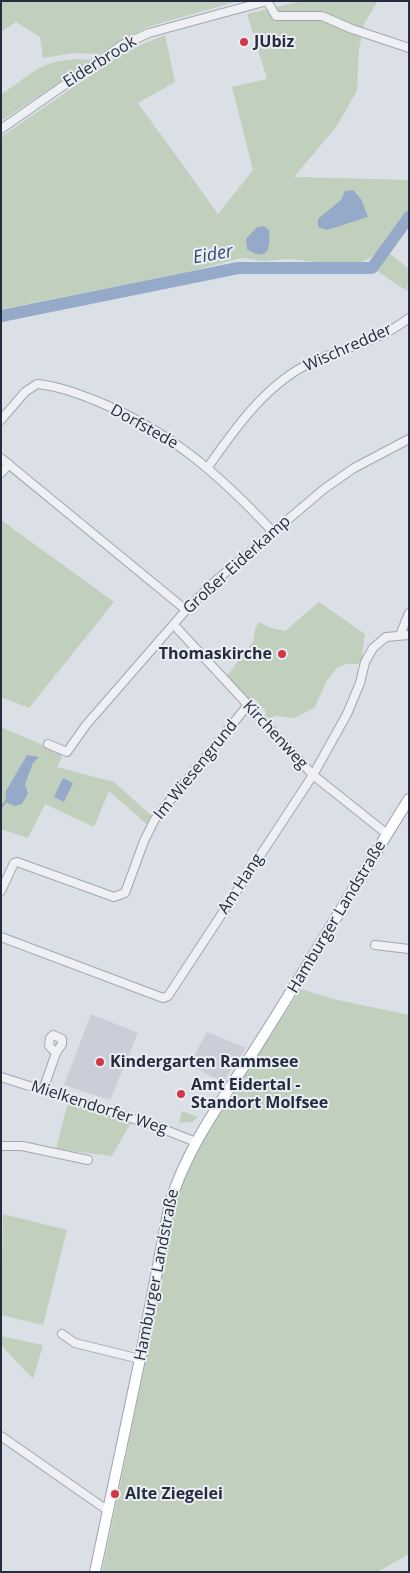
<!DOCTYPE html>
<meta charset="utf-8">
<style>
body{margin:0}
#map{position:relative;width:410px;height:1573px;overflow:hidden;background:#dbdfe6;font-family:"Open Sans",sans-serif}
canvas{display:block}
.frame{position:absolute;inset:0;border:2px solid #252c3d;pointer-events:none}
</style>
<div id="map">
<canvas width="410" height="1573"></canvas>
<div class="frame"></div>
</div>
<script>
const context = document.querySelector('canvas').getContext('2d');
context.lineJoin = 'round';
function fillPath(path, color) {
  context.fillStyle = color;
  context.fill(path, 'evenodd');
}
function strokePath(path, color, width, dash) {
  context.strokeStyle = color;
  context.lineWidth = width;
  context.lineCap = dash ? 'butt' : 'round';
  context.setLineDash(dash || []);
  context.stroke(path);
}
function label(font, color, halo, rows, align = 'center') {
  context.font = font + ' "Open Sans",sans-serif';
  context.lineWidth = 4;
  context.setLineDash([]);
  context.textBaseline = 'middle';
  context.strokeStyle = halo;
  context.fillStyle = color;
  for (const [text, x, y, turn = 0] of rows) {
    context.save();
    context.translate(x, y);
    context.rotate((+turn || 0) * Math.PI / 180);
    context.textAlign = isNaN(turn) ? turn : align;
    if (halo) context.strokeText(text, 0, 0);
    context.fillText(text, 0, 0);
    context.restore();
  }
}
fillPath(new Path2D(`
 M91,1014L138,1033L110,1100L64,1085Z
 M207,1032L246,1048L223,1082L189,1065Z`), '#c9ced8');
fillPath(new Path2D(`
 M1,1H234L235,2L147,27L98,54L74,53L43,58L40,37L16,22L1,32Z
 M302,1H378L365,22L359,49L357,91L336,127L294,177L409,180V209L376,255L361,262H315L290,259L263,261L242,258L187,272L1,309V137L126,51L165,35L175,82L138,103L218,214L253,170L232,87L267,79L247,14Z
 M74,59L93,60L1,121V94C31,76 37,62 74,59Z
 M388,252L409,269L407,291L374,269Z
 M1,520L114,602L29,708L1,697Z
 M319,602L365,634L361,664H346L337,668L327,680L315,707L295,718L274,716L270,721L265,715L266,712L254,698L250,702L227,676L253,642L255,629L259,622L271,628L285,631Z
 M1,727L59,752L62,757L57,767L114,782L155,819L150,827L109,791L94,827L45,804L28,838L1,829Z
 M301,989L333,999L409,1015V1554L377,1572H102L146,1360L171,1203L196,1147Z
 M68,1102L131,1122L112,1156L56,1149Z
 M182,1111L198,1117L192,1122L179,1123Z
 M3,1214L67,1230L43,1325L1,1315Z
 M1,1336L43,1345L33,1379L1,1345Z`), '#c0d0bc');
fillPath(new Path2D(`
 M353,190L361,199L368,217L327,230L318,227V219L341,200L345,191Z
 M264,226L269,230C271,248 268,263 247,249L246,239L257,227Z
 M27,755L39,757L33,763L25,784L28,793L22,804L15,806L5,802L6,791Z
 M63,778L73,783L64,802L54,797Z`), '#94aac8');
strokePath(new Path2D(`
 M1,808L5,802`), '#94aac8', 2);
strokePath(new Path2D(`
 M1,316L238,268H372L409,217`), '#94aac8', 12);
const minor = new Path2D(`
 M267,1L276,16H322L352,29L409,48
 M1,129L122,45L149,33L267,1
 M1,420L25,392L37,384C59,386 79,394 99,402C171,432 220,475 272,531
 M1,458L186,610
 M208,467C236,427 267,383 312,362C345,347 380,341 409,318
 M1,473L9,464
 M174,625L313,775L387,834
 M400,635L409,613
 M48,744L67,752L86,725L186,610L213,583L324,489L354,468L409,439
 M1,891L14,863L17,862L114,897L125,893L144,841L155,819L248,705
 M1,937L163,998L168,996L313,775L347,714L360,683L365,662L373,648L386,637L409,635
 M375,945L409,949
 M1,1077L153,1125L196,1142
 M43,1090L56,1053L62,1044V1039L53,1035L50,1038L49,1046L56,1053
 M1,1146H22L88,1160
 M62,1334L75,1343L140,1359
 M1,1436L107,1510`);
const major = new Path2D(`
 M95,1572L140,1359L170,1203C189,1141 230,1090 264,1035C313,957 360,877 409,799`);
strokePath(minor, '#a1a6b0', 10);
strokePath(major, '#9aa2b2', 12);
strokePath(minor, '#eef0f4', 8);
strokePath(major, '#fff', 10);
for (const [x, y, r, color] of [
 [244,42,5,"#d33847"],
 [282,654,5,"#d33847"],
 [100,1062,5,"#d33847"],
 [181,1094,5,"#d33847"],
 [115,1494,5,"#d33847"]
]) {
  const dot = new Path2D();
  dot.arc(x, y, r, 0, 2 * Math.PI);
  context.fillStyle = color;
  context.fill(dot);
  strokePath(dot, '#eaeef4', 2);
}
label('bold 16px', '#252c3d', '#eaeef4', [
 ["JUbiz",254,42],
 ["Thomaskirche",272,654,"right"],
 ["Kindergarten Rammsee",110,1062],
 ["Amt Eidertal -",191,1085],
 ["Standort Molfsee",191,1103],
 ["Alte Ziegelei",125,1494]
], 'left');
label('16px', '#252c3d', '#eaeef4', [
 ["Eiderbrook",100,62,-32],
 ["Wischredder",348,348,-24],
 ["Dorfstede",144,427,29],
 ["Großer Eiderkamp",237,565,-42],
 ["Kirchenweg",275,735,47],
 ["Im Wiesengrund",196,770,-51],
 ["Am Hang",241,884,-57],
 ["Hamburger Landstraße",337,917,-59],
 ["Mielkendorfer Weg",99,1108,18],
 ["Hamburger Landstraße",157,1275,-79]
]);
label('italic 18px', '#2d4872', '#eaeef4', [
 ["Eider",213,255,-10]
]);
</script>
